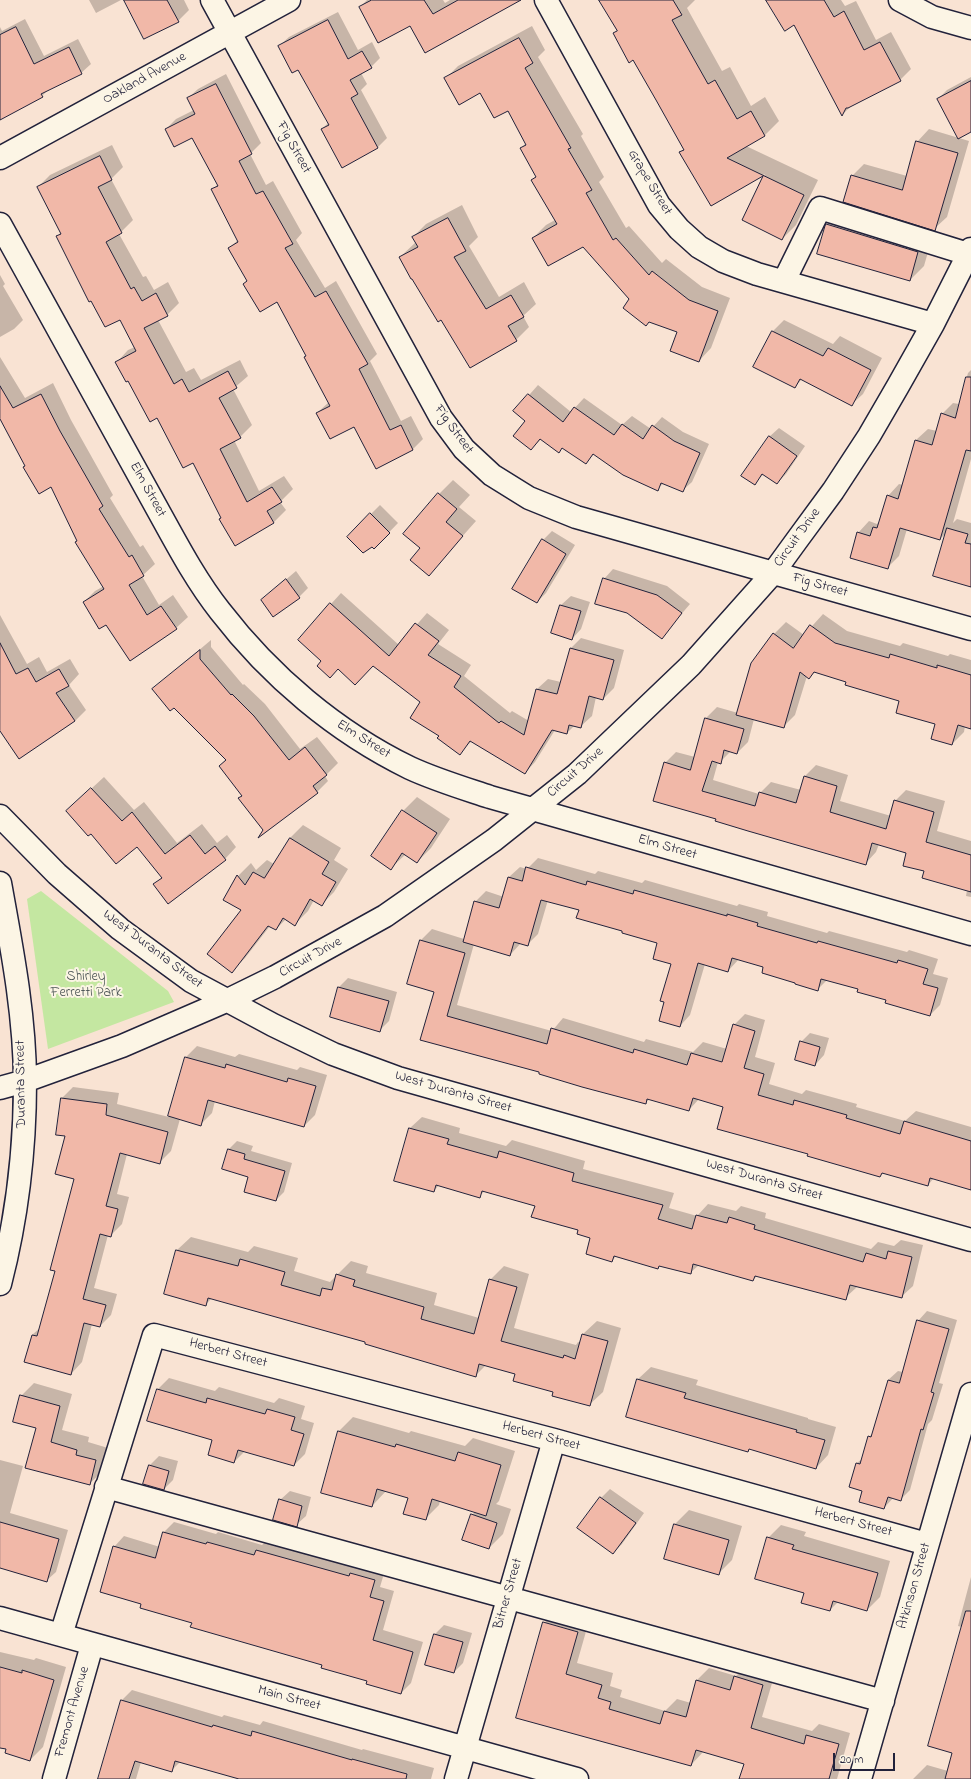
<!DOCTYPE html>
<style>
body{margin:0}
#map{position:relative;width:971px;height:1779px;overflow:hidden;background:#f9e3d3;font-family:"Indie Flower",sans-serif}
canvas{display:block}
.scale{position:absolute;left:833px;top:1753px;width:62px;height:18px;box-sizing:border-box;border:2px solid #22223b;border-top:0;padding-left:5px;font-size:12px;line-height:14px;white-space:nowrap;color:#22223b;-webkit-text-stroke:3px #fcf5e5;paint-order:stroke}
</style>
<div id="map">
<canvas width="971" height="1779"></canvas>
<div class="scale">20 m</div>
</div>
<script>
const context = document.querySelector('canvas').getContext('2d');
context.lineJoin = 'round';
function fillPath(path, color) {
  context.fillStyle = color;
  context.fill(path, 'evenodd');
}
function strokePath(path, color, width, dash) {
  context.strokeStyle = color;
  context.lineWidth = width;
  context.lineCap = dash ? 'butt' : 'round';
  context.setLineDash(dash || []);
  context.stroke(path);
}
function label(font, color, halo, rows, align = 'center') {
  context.font = font + ' "Indie Flower",sans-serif';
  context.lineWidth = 4;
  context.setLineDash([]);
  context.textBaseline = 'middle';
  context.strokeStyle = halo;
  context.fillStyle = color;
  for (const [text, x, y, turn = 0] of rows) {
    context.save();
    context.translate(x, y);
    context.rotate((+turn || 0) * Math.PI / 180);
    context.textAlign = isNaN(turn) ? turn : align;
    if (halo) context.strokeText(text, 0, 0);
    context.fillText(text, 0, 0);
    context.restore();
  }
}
fillPath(new Path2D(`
 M41,891L168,991L174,1002L48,1049L27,899Z`), '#c4e7a1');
fillPath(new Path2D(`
 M89,0H121L96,13Z
 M125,0H184L189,10L178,21Z
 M367,0H443L445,3L450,0H512L411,25L360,7Z
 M600,0H695L687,8L722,71L730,67L751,106L765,97L779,121L765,135L746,146L818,180L796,225L782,239L743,220L765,174L711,205L680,152L684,149L634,59L614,33L617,30Z
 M767,0H841L845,6L856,1L876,40L891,32L911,69L900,80L852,105L842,115L794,24Z
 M338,12L358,50L372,42L380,58L371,67L361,73L367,84L361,90L387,138L378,147L342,166L322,129L329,122L298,69L279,46L289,37Z
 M25,19L44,56L78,39L91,64L81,73L49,89L42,96L0,119V27L2,31Z
 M532,26L545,50L538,57L583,134L581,136L604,177L599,182L626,228L629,226L662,263L666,259L702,287L730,298L711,348L699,361L678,332L631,299L583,245L533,238L546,225L555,220L532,180L536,176L521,148L526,143L508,109L481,92L445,79L458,66Z
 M226,74L261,143L250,154L266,185L273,181L302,233L296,240L325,288L336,281L377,354L370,361L401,421L411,416L423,439L413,449L376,468L354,425L317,413L329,402L307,355L277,301L244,284L247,280L229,248L238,240L212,190L218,184L192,137L166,129L176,119L194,110L188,98L198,89Z
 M971,77V131L938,99L947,90Z
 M929,129L969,141L947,217L934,229L852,176L864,164L907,176L917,142Z
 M112,145L123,167L111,179L133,220L119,234L143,277L146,276L154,290L168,282L179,303L167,315L158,320L186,372L194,368L201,380L240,360L248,376L233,389L252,425L240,437L234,440L259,491L284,476L293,489L280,502L286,510L274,522L236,545L194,461L128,380L117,362L128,350L135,347L121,318L57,237L61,232L38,187L50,175Z
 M462,205L478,237L469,246L499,297L524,282L536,304L523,316L529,327L516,340L470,367L442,318L400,257L416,242L413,237L426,224Z
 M841,210L932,238L924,266L910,280L827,224Z
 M0,275L5,284L3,286L23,320L14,329L0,337Z
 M784,320L833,344L840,336L882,358L863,394L851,405L802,379L795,387L773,331Z
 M0,357L25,398L53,383L71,420L113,495L110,498L140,547L143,545L155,564L142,576L159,605L173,595L188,617L176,628L106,623L84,602L95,591L104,586L78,541L51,486L26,465L0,417Z
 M971,370V459L953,523L957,519L971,523V587L946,533L940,539L907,529L899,556L888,567L858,533L869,521L877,524L880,521L888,496L899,484L903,485L916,440L928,429L937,431L942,414L953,403L959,404L968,373Z
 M538,385L571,412L584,398L622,425L632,416L651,429L662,417L683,432L709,444L692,482L682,491L664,483L657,489L594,454L586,463L563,447L559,451L541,439L531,449L526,421L515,411Z
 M779,428L805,446L786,474L777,483L764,474L754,483L769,437Z
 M453,480L470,495L459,507L476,521L428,575L421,548L439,494Z
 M380,505L398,523L374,548L348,537Z
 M552,531L575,545L546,593L537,602L543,540Z
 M613,569L667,586L690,604L661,638L604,579Z
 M296,571L308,588L299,597L262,600Z
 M341,593L399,645L427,613L449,630L438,644L471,665L464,676L510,713L512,711L529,721L537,689L548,679L561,682L571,648L581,638L624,650L614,688L603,699L596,697L592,716L581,726L575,725L567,733L555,730L535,762L525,773L472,741L459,753L440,735L421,702L373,665L338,668L323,661L331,604Z
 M571,596L590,602L581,629L572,639L553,632L561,605Z
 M823,614L847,631L900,646L903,643L948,656L950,654L971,660V728L965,726L964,732L952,744L937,724L900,700L847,681L815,672L809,678L807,676L795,715L783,727L754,719L748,742L737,753L731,751L720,762H718L713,780L759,794L771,782L801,790L805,776L816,765L848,775L840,801L891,816L895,801L906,790L945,801L937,831L971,841V897L966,896L967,890L925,871L908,852L879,844L876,852L865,864L717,819L665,763L676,752L695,757L706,718L717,707L738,713L774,634L786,622L804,635Z
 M0,615L27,664L39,657L47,672L70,659L79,674L69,685L86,710L75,721L20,758L0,729Z
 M211,640V647L243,685L244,684L265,704L300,749L317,737L338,763L325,776L328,781L317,792L264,830L243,795L220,766L226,759L175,707L153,689Z
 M104,777L134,810L144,802L177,843L202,824L217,843L227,835L236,847L225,859L155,884L162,877L137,846L79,800Z
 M417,797L450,819L431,848L417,862L406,854L391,868L403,811Z
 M303,825L341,848L334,860L348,869L334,892L321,905L314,900L308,911L295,924L286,919L276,929L270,926L245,958L232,971L242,910L224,899L238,876L251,863L256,870L267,860L274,864L290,838Z
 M538,858L595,874L598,871L642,883L645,880L737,906L739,904L768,912L767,916L827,933L829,931L907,952L909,950L938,959L933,974L948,978L940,1005L930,1015L859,989L827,980L817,990L796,982L765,966L739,959L728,971L705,964L690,1015L680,1026L672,963L659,943L624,930L580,910L548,900L538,934L527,945L521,943L510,955L474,944L457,1005L552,1031L563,1018L644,1042L646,1039L693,1052L703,1042L727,1049L734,1025L745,1014L765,1020L755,1057L775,1063L769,1084L802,1094L806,1090L857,1104L856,1107L905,1121L916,1111L971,1127V1189L934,1178L928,1185L884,1172L880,1176L724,1106L699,1099L689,1110L650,1099L645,1103L540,1071L421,1039L435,991L421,940L432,929L464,939L475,902L486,891L504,897L509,877L520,867L527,869Z
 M348,978L397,992L389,1021L380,1030L331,1016L339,987Z
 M810,1033L829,1038L824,1055L815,1065L801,1042Z
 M197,1046L235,1057L239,1054L297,1070L300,1067L327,1075L315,1115L304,1126L215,1101L212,1113L200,1125L180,1119L171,1151L159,1163L127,1154L117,1194L129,1197L122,1224L110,1236L108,1235L94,1288L117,1294L111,1315L100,1326L92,1324L82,1362L71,1374L32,1335L41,1327L56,1271L75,1178L66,1135L61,1099L73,1087L119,1093L117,1104L169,1117L186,1057Z
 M422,1117L460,1128L459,1133L506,1146L512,1140L585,1161L583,1169L674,1193L669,1208L697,1216L708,1204L736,1211L741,1206L766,1213L765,1218L871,1249L878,1242L894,1246L901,1240L923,1245L913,1286L901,1297L857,1287L845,1298L758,1275L753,1280L699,1265L690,1273L660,1265L658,1268L617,1255L612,1261L591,1237L536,1205L485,1191L479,1196L439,1185L434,1191L410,1128Z
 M237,1141L253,1146L251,1151L292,1163L284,1192L276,1200L250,1176L223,1169L229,1149Z
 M191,1237L248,1252L254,1246L298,1258L294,1271L330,1282L351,1261L368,1266L366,1273L437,1293L434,1305L479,1318L490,1280L504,1266L529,1274L514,1328L576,1345L578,1342L581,1343L583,1334L597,1321L621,1328L603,1392L589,1405L516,1374L486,1365L475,1376L366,1342L212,1298L206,1304L165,1294L177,1250Z
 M927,1311L957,1320L939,1383L943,1384L932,1420L928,1424L910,1490L901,1499L894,1497L884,1508L864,1490L857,1463L863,1458L869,1437L874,1432L888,1380L898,1371L903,1372L918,1321Z
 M651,1367L698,1380L696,1385L808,1418V1419L836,1427L828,1455L816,1468L750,1448L747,1451L627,1416L638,1379Z
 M169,1378L215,1391L219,1387L274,1403L279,1398L305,1406L301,1419L314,1423L305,1454L294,1465L245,1451L234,1462L214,1439L149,1420L158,1389Z
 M34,1383L72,1394L62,1430L89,1437L88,1442L108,1448L102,1472L89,1484L37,1427L21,1396Z
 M353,1417L409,1433L411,1431L465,1446L473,1438L515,1451L499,1501L496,1504L511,1509L503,1534L489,1548L472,1515L475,1512L440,1501L439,1505L425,1519L409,1497L386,1491L372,1506L339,1431Z
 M159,1456L178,1461L173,1480L164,1489L150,1465Z
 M0,1460L23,1466L10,1513L68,1530L56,1572L46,1581L0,1568Z
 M610,1489L644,1513L622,1544L613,1553L601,1498Z
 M290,1491L311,1497L306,1516L296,1525L280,1500Z
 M689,1510L742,1526L732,1560L718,1574L675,1524Z
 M174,1522L216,1534L218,1532L262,1545L267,1540L385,1570L380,1587L394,1591L383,1630L423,1642L411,1683L401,1693L324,1664L193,1622L142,1603L114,1547L124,1536L160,1547L164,1532Z
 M781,1525L806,1532L804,1536L890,1561L880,1597L867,1610L838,1602L830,1610L805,1592L768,1538Z
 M971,1577V1779H913L927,1765L948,1771L953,1753L962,1627L958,1626Z
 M556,1611L589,1621L577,1663L613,1673L610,1686L622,1690L620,1697L665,1711L677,1699L691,1703L697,1680L709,1668L736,1676L747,1665L775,1673L762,1717L812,1731L819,1724L850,1733L837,1779H743L745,1763L704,1751L691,1765L517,1717L544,1623Z
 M444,1625L472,1633L463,1663L454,1672L426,1664L435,1634Z
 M0,1652L34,1660L36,1658L66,1667L43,1747L30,1760L19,1708L0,1703Z
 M132,1690L222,1717L224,1715L260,1725L263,1721L362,1750L363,1749L434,1768L431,1779H241L181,1761L172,1770L141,1762L136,1779H99L122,1700Z`), '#0003');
const building = new Path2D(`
 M124,0H167L179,22L144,39Z
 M372,0H424L433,14L458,0H521L425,53L410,26L378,43L359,7Z
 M599,0H673L682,15L672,20L708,84L715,80L737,119L751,111L765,136L727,158L804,195L782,240L742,220L763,176L711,206L679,152L684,150L656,100L633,60L629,63L613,33L617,31Z
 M766,0H824L834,17L844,11L864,50L880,42L901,81L848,108H846L842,116L794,25L785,31Z
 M328,20L348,59L362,51L372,68L350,80L358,94L351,98L378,148L342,168L321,129L329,125L298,70L292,73L278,46Z
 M16,27L34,64L69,47L82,74L41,94L43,97L0,120V35Z
 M519,38L533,63L525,68L571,148L568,149L592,190L586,193L613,240L616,238L649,275L652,271L689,300L718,311L699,362L670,351L677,332L649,322L646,326L623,308L629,299L583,247L548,266L532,238L557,224L531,180L536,177L520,148L526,145L508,111L494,118L480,93L459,105L444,78Z
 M971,81V132L958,139L937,99Z
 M216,84L252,154L239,161L256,194L263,191L293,244L285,248L315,297L326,291L368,364L359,369L390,430L401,425L413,450L376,469L354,427L330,439L316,413L330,406L304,357L306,356L277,302L260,312L243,284L247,281L228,248L238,242L211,189L218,186L192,138L174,147L165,129L195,114L187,98Z
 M916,141L958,153L935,231L843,202L851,175L902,190Z
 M100,156L112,180L98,187L122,233L106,242L131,289L134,287L142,301L156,293L168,316L144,328L174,384L182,379L189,392L228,371L237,388L219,398L241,438L220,449L247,502L272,487L282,502L267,511L274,523L235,546L219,519L221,518L193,463L183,468L157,418L150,422L128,381L126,382L115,362L136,351L120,320L105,327L91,301L89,302L56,236L61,234L37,187Z
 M448,218L466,251L454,257L486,309L511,295L524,317L508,326L517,341L470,368L441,320L438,322L412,279H411L399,257L418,247L412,237Z
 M826,224L918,252L910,281L817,254Z
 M772,331L823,356L828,348L871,370L852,406L800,379L795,388L753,367Z
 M966,377H971V451L966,450L940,540L900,528L888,569L850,558L857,532L870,536L873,527L877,528L887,495L898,499L915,440L932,445L941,413L955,418Z
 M0,386L13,408L41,394L60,431L103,506L99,509L129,557L132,555L144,576L129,585L147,615L161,606L177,629L130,661L106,625L99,629L83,602L104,589L75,542L77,541L51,487L39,494L23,467L25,466L0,419Z
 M528,394L563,422L574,407L614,435L622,424L643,439L652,425L674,441L700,453L683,492L661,483L658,491L623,475L593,454L586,464L562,448L559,453L540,439L531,450L513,436L525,421L513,411Z
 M769,436L797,456L777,484L762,474L755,485L741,476Z
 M438,493L457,509L446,522L463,536L429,576L410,560L420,548L403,534Z
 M370,513L390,533L374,549L372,547L363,553L347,537Z
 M947,528L968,534L965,543L971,544V587L933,576Z
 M542,539L566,554L537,603L512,589Z
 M603,578L657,595L682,613L662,639L627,613L595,604Z
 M286,579L300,598L273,617L261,600Z
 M330,603L389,656L415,623L439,641L428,655L461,676L454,687L499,723L501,721L524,735L536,689L557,694L570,648L614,660L603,700L589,696L581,728L569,725L567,734L552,730L525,774L470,741L460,755L437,738L439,736L410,718L420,702L373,666L355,685L338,669L330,678L317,666L321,661L298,640Z
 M560,605L581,611L572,640L551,633Z
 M810,625L835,643L889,658L890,654L937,668V665L971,675V729L958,725L952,745L931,739L935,724L896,713L899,701L845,685L846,682L814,672L809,679L800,672L784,728L736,715L751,663L773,633L793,648Z
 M0,643L16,674L28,668L36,682L59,669L69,686L56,693L75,721L19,759L0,731Z
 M200,650V659L231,695L232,694L254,716L289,760L305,747L327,775L313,786L318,793L258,838L263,830L238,798L242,796L219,766L226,760L174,708L170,711L152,689Z
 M705,718L744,729L737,754L724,750L721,764L712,761L702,791L755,806L759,792L796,803L804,776L837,786L830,812L886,829L894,800L934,812L926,842L971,855V892L922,878L924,871L903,866L906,853L872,843L866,865L748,831L715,821L716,819L653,801L664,762L690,770Z
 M91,788L122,821L132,812L165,854L190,835L205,854L215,846L226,860L168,904L153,884L162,878L137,847L116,864L91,834L88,836L66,811Z
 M402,810L437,833L417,863L402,853L391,870L371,856Z
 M290,838L329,862L322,874L336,882L322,906L310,899L295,926L283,918L276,930L268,926L232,973L207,954L241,910L223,900L237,875L245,885L253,872L264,878Z
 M526,867L586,885L587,881L633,894L634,890L727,916V914L758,923L757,926L817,943L818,941L897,963L898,960L928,969L923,984L938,988L930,1016L885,1003L886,1000L857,992L858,989L821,979L818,991L795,984V983L762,973L763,967L732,958L728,972L698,963L680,1027L659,1021L664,1002L660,1001L671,964L653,959L657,943L622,933V931L576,918L579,910L541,900L528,946L514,942L510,956L463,942L474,901L499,908L508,877L522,881Z
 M420,940L465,953L447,1016L547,1044L551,1028L633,1053L634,1049L687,1065L691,1053L722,1062L733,1024L755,1031L744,1068L764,1074L758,1095L793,1105L794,1100L847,1115L846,1118L900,1134L904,1121L971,1141V1190L930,1178L928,1186L882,1173L880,1177L807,1156L808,1154L717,1129L723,1107L693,1098L689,1111L647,1099L646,1104L582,1087L539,1074V1072L420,1040L434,992L407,984Z
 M338,987L389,1001L380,1032L330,1017Z
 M800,1041L820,1047L815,1066L795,1060Z
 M185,1057L225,1068L226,1064L287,1082L288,1078L316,1086L304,1127L208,1100L201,1126L168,1116Z
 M61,1098L107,1104L106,1115L168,1132L160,1164L120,1153L106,1206L118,1209L111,1237L100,1234L83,1299L106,1305L100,1327L84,1323L71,1375L24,1362L32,1335L37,1336L55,1271L50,1270L74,1179L55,1174L65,1136L56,1135Z
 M409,1128L449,1139L447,1144L497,1158L499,1151L574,1173L572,1181L663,1205L658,1219L692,1229L696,1215L727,1223L729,1217L755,1225L754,1229L863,1262L866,1253L886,1259L888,1251L912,1257L902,1298L850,1285L846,1300L755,1276L753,1281L693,1264L691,1274L659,1266L658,1269L614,1256L612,1262L586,1254L590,1238L577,1234L578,1230L531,1217L535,1206L482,1191L480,1198L436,1185L434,1192L394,1181Z
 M228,1149L245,1154L244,1159L285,1171L276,1201L244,1192L248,1177L222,1169Z
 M176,1250L238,1266L240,1259L285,1272L281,1285L320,1296L322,1288L332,1290L336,1274L355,1280L353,1286L424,1307L421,1319L474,1334L489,1279L517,1287L501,1341L563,1358L564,1355L575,1359L582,1334L608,1341L590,1406L552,1396L553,1392L513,1381L515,1374L479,1364L476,1377L365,1344V1342L208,1298L206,1306L164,1294Z
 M917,1320L949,1329L931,1392L934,1393L923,1430L921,1429L901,1501L888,1497L884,1509L859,1502L862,1491L849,1487L856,1463L860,1464L868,1436L871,1437L888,1380L899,1383Z
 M637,1379L686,1393L684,1398L797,1430L796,1432L825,1440L816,1469L749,1449L748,1452L626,1417Z
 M157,1389L206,1403L207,1398L265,1414L267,1409L295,1417L291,1430L304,1434L294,1466L238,1450L234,1463L208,1455L212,1440L147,1421Z
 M20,1395L60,1406L51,1442L77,1450L76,1455L96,1460L90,1485L25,1468L36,1428L13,1422Z
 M338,1431L395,1447L396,1444L455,1461L458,1452L501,1465L486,1516L432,1499L426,1520L403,1514L408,1498L377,1489L372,1507L321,1493Z
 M149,1465L169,1471L164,1490L143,1484Z
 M600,1497L636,1523L613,1554L577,1528Z
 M279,1499L302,1506L297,1527L273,1520Z
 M471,1514L497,1523L489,1549L462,1540Z
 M0,1522L59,1539L47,1582L0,1568Z
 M674,1524L729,1540L719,1575L664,1559Z
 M163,1532L206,1544L207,1542L254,1555L256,1550L349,1576L350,1573L375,1580L370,1597L384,1601L373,1640L413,1652L401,1694L366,1684L367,1681L321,1668L322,1665L190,1627L192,1623L140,1608L141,1604L100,1592L113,1546L155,1558Z
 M767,1537L794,1545L792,1549L878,1573L867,1611L833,1601L830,1611L801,1603L804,1593L755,1579Z
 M966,1611H971V1779H945L952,1753L928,1746Z
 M543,1622L578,1632L566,1674L602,1685L598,1698L611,1702L609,1709L660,1724L664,1711L686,1717L696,1680L730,1690L734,1676L763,1685L751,1728L804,1744L806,1735L839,1744L829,1779H739L744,1764L696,1750L691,1766L516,1718Z
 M434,1634L463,1642L454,1673L425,1665Z
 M0,1667L22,1673V1670L54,1680L30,1761L5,1753L6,1749L0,1748Z
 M121,1700L212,1727L213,1725L251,1736L252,1731L352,1760V1759L407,1774L406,1779H239L175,1761L172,1772L135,1761L129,1779H98Z`);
fillPath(building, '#f1b8a8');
strokePath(building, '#22223b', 1);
const minor = new Path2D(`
 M212,0L441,418L464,449L492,475L529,498L576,517L971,629
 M546,0L659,205L679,229L699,247L723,261L757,274L933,324
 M900,0L932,17L971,28
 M0,158L289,0
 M0,224L164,521C181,552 198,583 220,611C270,676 336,732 410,768C436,780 463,788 490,797L971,934
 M784,281L820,208L968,254
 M0,816L57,874L120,929L191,981L273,1025L333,1054L398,1078L971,1240
 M0,883C12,949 25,1016 25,1082C25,1151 17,1218 0,1284
 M0,1088L25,1081L122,1046L226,1001L275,977L385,916L494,840L577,774L691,665L773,573L797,540L833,491L869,436L898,386L933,324L971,249
 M106,1487L883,1701
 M0,1618L577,1779
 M61,1635L154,1335L554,1440L927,1544
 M54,1779L92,1645
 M456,1779L554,1440
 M860,1779L971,1394`);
strokePath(minor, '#22223b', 25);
strokePath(minor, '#fcf5e5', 22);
label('14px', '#22223b', '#fcf5e5', [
 ["Oakland Avenue",145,79,-29],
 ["Fig Street",293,148,61],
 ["Grape Street",649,183,59],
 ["Fig Street",453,430,54],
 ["Elm Street",147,490,61],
 ["Circuit Drive",798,538,-54],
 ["Fig Street",820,586,16],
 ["Elm Street",363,740,32],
 ["Circuit Drive",576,773,-41],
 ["Elm Street",667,848,16],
 ["West Duranta Street",152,950,37],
 ["Circuit Drive",311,958,-29],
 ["Duranta Street",22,1084,-91],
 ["West Duranta Street",453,1093,16],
 ["West Duranta Street",764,1181,16],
 ["Herbert Street",228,1354,15],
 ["Herbert Street",541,1437,15],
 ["Herbert Street",853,1523,15],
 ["Atkinson Street",915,1586,-74],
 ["Bitner Street",509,1594,-74],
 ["Main Street",289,1699,15],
 ["Fremont Avenue",73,1712,-74]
]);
label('14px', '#4a5354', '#fcf5e5', [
 ["Shirley",86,978],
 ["Ferretti Park",86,994]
]);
</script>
